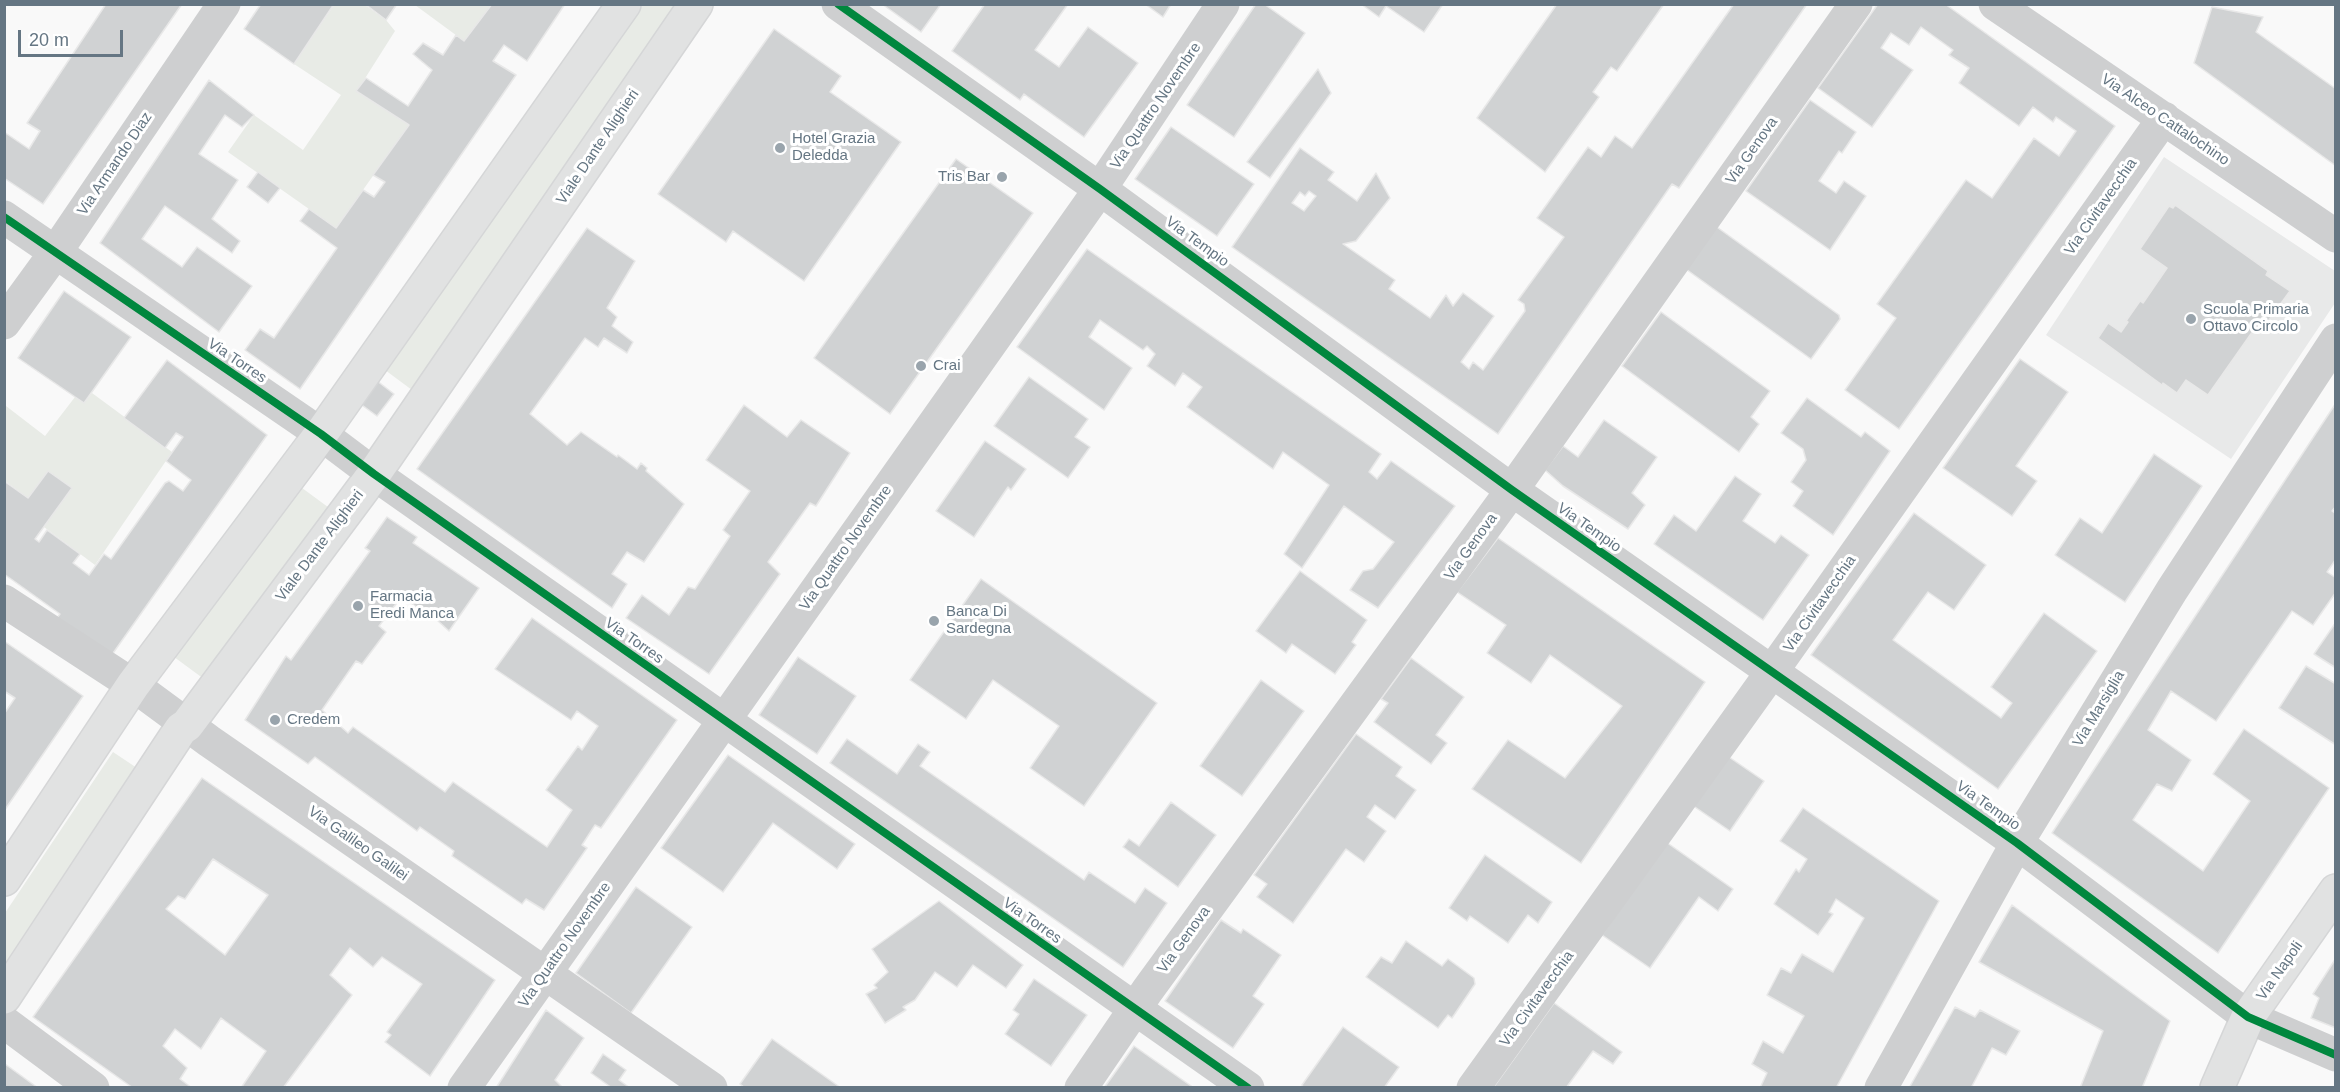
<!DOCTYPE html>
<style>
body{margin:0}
#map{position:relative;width:2340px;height:1092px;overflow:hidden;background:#f9f9f9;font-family:Arial,sans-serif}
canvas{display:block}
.frame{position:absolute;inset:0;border:6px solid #657683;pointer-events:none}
.scale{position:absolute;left:18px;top:30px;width:105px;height:27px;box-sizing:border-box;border:3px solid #657683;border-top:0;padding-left:8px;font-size:18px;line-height:21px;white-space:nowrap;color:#657683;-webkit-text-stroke:4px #fff;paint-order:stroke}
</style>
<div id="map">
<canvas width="2340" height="1092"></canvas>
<div class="frame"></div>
<div class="scale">20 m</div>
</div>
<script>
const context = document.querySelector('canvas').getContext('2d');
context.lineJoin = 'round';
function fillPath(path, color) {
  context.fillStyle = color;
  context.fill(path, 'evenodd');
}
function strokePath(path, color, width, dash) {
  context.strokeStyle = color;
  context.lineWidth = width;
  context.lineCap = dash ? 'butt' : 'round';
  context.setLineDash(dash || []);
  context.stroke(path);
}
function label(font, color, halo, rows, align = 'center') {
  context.font = font + ' Arial,sans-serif';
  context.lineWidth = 6;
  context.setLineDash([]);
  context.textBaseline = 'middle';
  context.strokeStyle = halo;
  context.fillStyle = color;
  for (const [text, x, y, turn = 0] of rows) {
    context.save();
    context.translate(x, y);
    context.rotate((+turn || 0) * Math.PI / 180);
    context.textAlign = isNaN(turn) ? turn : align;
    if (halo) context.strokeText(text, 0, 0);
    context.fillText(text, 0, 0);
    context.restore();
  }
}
fillPath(new Path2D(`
 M2164,157L2335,271V303L2231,459L2046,335Z`), '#e8e9e9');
fillPath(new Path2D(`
 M690,4L412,390L381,367L643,5Z
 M334,5H365L386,20L395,31L357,91L409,125L336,228L228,152L254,115L303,150L341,95L294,64Z
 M415,5H492L464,41Z
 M92,393L172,452L95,565L44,527L71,488L48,472L28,498L5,481L4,409L6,406L45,436L75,397L84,403Z
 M298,485L332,510L204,679L170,654Z
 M113,752L143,772L5,978V913Z`), '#e8ebe6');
const building = new Path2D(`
 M106,4H182L43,204L4,178V132L29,149L40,131L27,123Z
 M261,4H334L294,64L244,29Z
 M365,4H397L386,20Z
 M492,4H565L527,61L504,45L493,61L516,75L300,389L245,350L260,329L274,338L337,248L300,221L309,209L336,228L363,190L374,197L385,182L373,175L409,125L356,91L366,78L408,106L432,70L413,54L423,43L443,55L456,35L464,41Z
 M882,4H941L921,32Z
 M985,4H1068L1035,50L1059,67L1088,27L1138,63L1084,137L1024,94L1020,100L952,51Z
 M1145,4H1171L1163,17Z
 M1256,4H1264L1305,33L1234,137L1187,105Z
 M1361,4H1443L1424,32L1386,6L1379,17Z
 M1557,4H1664L1617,71L1611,67L1593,92L1599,97L1545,172L1477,118Z
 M1734,4H1807L1679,188L1672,184L1498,434L1232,247L1300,148L1334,172L1328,180L1357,201L1376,173L1390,198L1356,241L1343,244L1395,280L1389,289L1430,318L1446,295L1453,306L1463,293L1494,316L1461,362L1469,369L1473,362L1483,370L1525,311L1524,304L1518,300L1564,237L1537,218L1588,147L1601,157L1615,136L1632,148ZM1309,191L1316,196L1304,211L1292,203L1300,192L1305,196Z
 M1878,4H1945L2115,126L1899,429L1845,390L1896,318L1877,304L1966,180L1992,198L2034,138L2059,156L2076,131L2056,117L2053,122L2033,107L2019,126L1959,83L1969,68L1949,55L1953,50L1921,27L1909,45L1891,33L1881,48L1913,70L1872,127L1818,88Z
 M2212,7L2263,17L2256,32L2336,89V166L2194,63Z
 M774,29L841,76L830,92L901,142L804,281L733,231L726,242L658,194Z
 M1318,69L1331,93L1270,178L1247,162Z
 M209,80L254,115L242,127L225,115L199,154L238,180L212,219L240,241L232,253L165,206L142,239L182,267L197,247L252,286L219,332L100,243Z
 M1810,100L1856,132L1842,153L1839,151L1819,181L1836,193L1844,181L1866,196L1830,250L1746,191Z
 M1171,127L1254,184L1217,236L1135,179Z
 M956,159L1033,213L890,414L814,358Z
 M258,172L280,188L268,203L247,187Z
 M2175,205L2268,271L2266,275L2290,291L2258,335L2253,331L2208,395L2186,380L2177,393L2163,383L2162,385L2098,338L2108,323L2121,332L2128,322L2126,321L2140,301L2143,303L2167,268L2140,249L2169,206L2173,208Z
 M1714,225L1839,315L1840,319L1811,359L1683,267Z
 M587,228L635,261L607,308L617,317L612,326L633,342L627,353L604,338L598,347L585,338L530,414L567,445L581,432L617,457L618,455L637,469L641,463L647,468L646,471L684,504L644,562L627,552L612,574L627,584L612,608L417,469Z
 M1087,249L1381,454L1369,472L1377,479L1391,461L1455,506L1378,608L1350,590L1363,571L1373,569L1394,542L1344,506L1302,568L1284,554L1329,485L1283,452L1273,469L1187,407L1202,387L1183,373L1175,386L1147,366L1155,354L1147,346L1143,350L1100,320L1089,337L1132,368L1104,410L1017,347Z
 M64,291L131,337L84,403L18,358Z
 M1661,312L1770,391L1751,417L1759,424L1739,452L1622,366Z
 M2020,359L2068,392L2016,466L2037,481L2012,516L1943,468Z
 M167,360L267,435L111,656L57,618L60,614L4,574V481L28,498L48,471L72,488L35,539L39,542L47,530L80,554L73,563L89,575L104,554L111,559L165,483L169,481L183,491L191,480L166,461L183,437L176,433L165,448L124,418Z
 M372,377L394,394L377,416L355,400Z
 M1029,377L1088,419L1075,437L1090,447L1068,478L994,426Z
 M1807,398L1861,437L1865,432L1890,451L1833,535L1793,506L1803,491L1791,482L1806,460L1803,449L1781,433Z
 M2336,403V506L2332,511L2336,514V559L2327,572L2336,578V592L2313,625L2292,611L2216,721L2171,691L2148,730L2191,760L2172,791L2157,784L2133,820L2203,871L2250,801L2213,774L2244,729L2329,788L2218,953L2052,833Z
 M744,405L787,437L801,420L850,453L816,506L810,503L768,562L780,574L709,674L626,618L642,595L669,615L688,587L695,589L730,536L723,530L750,491L706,460Z
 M1604,420L1657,457L1632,493L1645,505L1628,529L1563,486L1545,470L1563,446L1578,457Z
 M985,441L1026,469L1011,490L1008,487L974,537L936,511Z
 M2154,454L2202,486L2125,602L2055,555L2080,518L2102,533Z
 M1735,476L1761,494L1743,521L1775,543L1781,535L1809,555L1763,620L1654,544L1674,515L1696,531Z
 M1914,513L1986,565L1954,610L1928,592L1893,640L2001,718L2012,703L1991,687L2044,613L2097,651L1998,789L1811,655Z
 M387,517L417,537L413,543L479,588L449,631L425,609L423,612L402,596L379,626L386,632L362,664L356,661L322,710L348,733L353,727L445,792L453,782L547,847L572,810L546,790L578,746L582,750L598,726L577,711L571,720L495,669L532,618L677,720L601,828L595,825L582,845L587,848L544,910L526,899L522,904L452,856L454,851L420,827L417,831L315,757L308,764L245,720L286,656L291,660L370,551L365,548Z
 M1498,538L1705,682L1581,863L1472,789L1508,740L1565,778L1622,706L1550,655L1531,683L1487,653L1506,625L1457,592Z
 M1300,571L1367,620L1352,642L1356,645L1335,674L1292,644L1286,653L1256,631Z
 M981,579L1157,703L1084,806L1030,768L1059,726L993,680L966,719L910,680Z
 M2336,622V668L2314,654Z
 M4,641L83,696L4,811V714L15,698L4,691Z
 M798,657L856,696L817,754L759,715Z
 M1411,658L1464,697L1436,735L1447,743L1431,764L1374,722L1388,703L1381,699Z
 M2306,666L2336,684V745L2279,708Z
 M1261,680L1304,711L1242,796L1200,766Z
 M1356,734L1402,767L1396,776L1416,790L1395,819L1375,805L1367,817L1386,831L1364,862L1346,849L1293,923L1257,897L1267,884L1254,875Z
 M847,739L897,774L918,744L930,752L920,766L1084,880L1089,872L1135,903L1145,888L1167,903L1123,967L830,763Z
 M728,755L855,844L837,869L773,823L723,892L661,848Z
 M1726,755L1764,781L1730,831L1692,805Z
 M202,778L495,980L430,1076L385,1042L391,1035L387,1032L422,984L382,957L373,967L350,948L330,975L352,995L283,1088H241L266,1051L221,1018L201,1049L175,1029L163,1046L187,1068L180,1079L192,1088H133L33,1017ZM213,859L268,895L225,955L166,909L178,896L185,899Z
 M1171,802L1216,835L1178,887L1123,847L1129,839L1139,846Z
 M1803,808L1939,901L1836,1088H1760L1767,1073L1752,1064L1763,1041L1783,1053L1804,1016L1767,995L1781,968L1791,973L1802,954L1833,972L1864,918L1836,899L1829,912L1833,914L1818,935L1774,904L1796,869L1799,872L1807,859L1780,841Z
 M1666,842L1733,889L1718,911L1699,897L1650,968L1602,935Z
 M1485,855L1552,902L1538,923L1528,915L1508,943L1470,916L1467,921L1449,908Z
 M636,887L692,927L631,1013L576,973Z
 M939,901L1023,965L1006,988L973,965L957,987L935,972L915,1000L903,1007L906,1010L885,1023L866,994L877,988L874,985L888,972L872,949Z
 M2012,905L2170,1021L2142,1088H2080L2103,1031L1979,962Z
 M1221,920L1241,933L1243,929L1281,955L1253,996L1264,1004L1233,1048L1165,1001Z
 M1406,941L1442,966L1448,959L1474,978L1475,984L1452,1018L1448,1015L1438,1028L1366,977L1381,957L1392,963Z
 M2336,958V1028L2311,1018L2319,998L2313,994Z
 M1034,979L1087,1015L1051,1066L1005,1034L1019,1014L1013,1010Z
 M1554,1003L1622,1052L1613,1064L1593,1051L1566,1088H1493Z
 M1955,1007L1975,1017L1980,1010L2020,1031L2006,1055L1992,1048L1971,1088H1909Z
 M546,1010L584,1038L555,1080L563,1088H496Z
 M1343,1027L1399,1067L1384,1088H1304L1302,1085Z
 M772,1039L841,1088H745L740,1084Z
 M1134,1046L1194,1088H1104Z
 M603,1054L626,1070L619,1080L630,1088H612L591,1073Z
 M5,1064L38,1088H4Z`);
fillPath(building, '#d0d2d3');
strokePath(building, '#e8e8e8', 1.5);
const major = new Path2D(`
 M4,879L133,685L321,434L624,4
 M4,997L181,729L187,725L374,474L696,4
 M2217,1088L2248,1017L2336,891`);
strokePath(major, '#d5d6d7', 36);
strokePath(new Path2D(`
 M838,4L1100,189L1512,490L2017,843L2248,1017L2336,1055
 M1995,4L2336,236
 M4,217L321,434L374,474L1248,1088
 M4,323L55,253L224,4
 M4,601L133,685L209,741L711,1088
 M4,1022L93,1088
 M464,1088L1100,189L1223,4
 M1081,1088L1147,991L1512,490L1856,4
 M1473,1088L1771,673L2164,118
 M1881,1088L2017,843L2172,590L2336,340`), '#cecfd0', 33);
strokePath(major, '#e1e2e2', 33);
strokePath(new Path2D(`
 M838,4L1100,189L1512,490L2017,843L2248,1017L2336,1055
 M4,217L321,434L374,474L1248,1088`), '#00873e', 8);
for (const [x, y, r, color] of [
 [780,148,6,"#99a4ac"],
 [1002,177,6,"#99a4ac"],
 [2191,319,6,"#99a4ac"],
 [921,366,6,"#99a4ac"],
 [358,606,6,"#99a4ac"],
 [934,621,6,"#99a4ac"],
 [275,720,6,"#99a4ac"]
]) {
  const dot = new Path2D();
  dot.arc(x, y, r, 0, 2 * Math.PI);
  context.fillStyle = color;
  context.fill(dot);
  strokePath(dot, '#fff', 2);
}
label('15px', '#657683', '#fff', [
 ["Via Quattro Novembre",1156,106,-56],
 ["Via Alceo Cattalochino",2165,120,34],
 ["Viale Dante Alighieri",598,147,-56],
 ["Via Genova",1752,151,-55],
 ["Via Armando Diaz",115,164,-56],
 ["Via Civitavecchia",2101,207,-55],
 ["Via Tempio",1197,242,36],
 ["Via Torres",237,361,34],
 ["Via Tempio",1589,528,35],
 ["Viale Dante Alighieri",320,546,-53],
 ["Via Genova",1471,547,-54],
 ["Via Quattro Novembre",846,548,-55],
 ["Via Civitavecchia",1820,604,-55],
 ["Via Torres",634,641,35],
 ["Via Marsiglia",2099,709,-59],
 ["Via Tempio",1988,806,35],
 ["Via Galileo Galilei",358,844,35],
 ["Via Torres",1032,921,35],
 ["Via Genova",1184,940,-54],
 ["Via Quattro Novembre",565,945,-55],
 ["Via Napoli",2280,971,-55],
 ["Via Civitavecchia",1537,999,-54]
]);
label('15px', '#657683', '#fff', [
 ["Hotel Grazia",792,139],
 ["Deledda",792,156],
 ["Tris Bar",990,177,"right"],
 ["Scuola Primaria",2203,310],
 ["Ottavo Circolo",2203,327],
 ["Crai",933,366],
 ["Farmacia",370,597],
 ["Eredi Manca",370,614],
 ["Banca Di",946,612],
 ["Sardegna",946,629],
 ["Credem",287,720]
], 'left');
</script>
